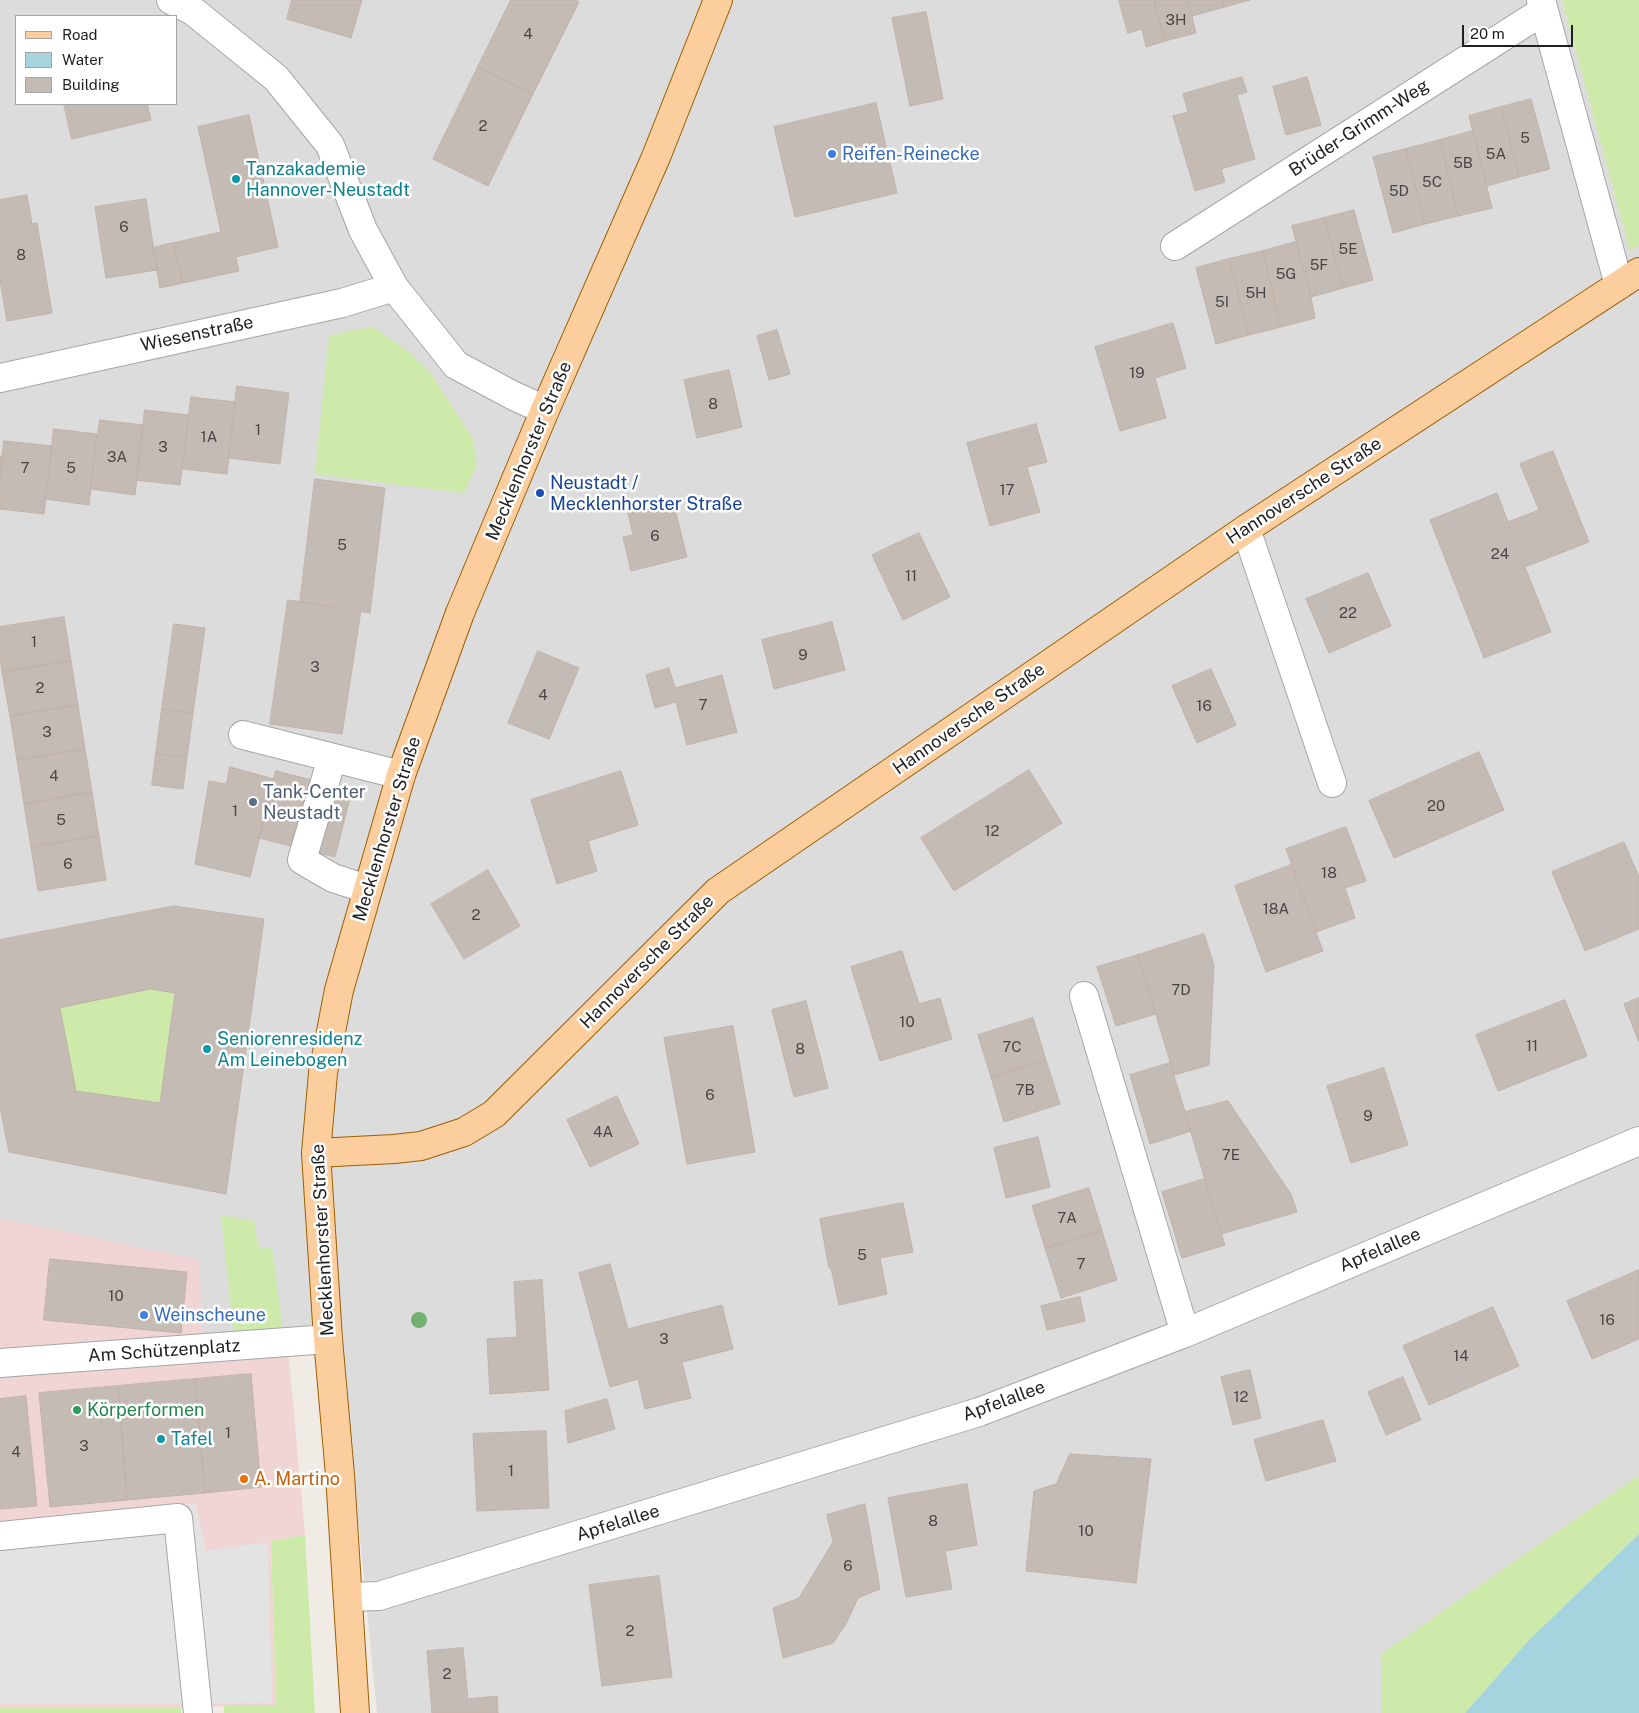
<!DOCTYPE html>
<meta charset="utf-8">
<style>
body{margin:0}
#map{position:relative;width:1639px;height:1713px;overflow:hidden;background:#f0ece5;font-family:"Public Sans",sans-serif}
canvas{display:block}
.legend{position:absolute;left:15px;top:15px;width:162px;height:90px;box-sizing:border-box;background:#fff;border:1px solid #a5a5a5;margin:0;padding:6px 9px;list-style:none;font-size:15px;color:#1f1f1f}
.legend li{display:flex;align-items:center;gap:10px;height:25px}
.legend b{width:25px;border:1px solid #a5a5a5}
.scale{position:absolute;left:1462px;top:25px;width:111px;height:22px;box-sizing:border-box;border:2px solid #1f1f1f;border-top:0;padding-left:6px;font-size:15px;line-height:18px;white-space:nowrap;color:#1f1f1f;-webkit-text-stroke:4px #fff;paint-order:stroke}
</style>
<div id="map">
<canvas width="1639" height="1713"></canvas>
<ul class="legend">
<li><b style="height:6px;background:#fcce9e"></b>Road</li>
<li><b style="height:14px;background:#a6d4de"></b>Water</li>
<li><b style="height:14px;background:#c5bbb5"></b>Building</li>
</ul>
<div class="scale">20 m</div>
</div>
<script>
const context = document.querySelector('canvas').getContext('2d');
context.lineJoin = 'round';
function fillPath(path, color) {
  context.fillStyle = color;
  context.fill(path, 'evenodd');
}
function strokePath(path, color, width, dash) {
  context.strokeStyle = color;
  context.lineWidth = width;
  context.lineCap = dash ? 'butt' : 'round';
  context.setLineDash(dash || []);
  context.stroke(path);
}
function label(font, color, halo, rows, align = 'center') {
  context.font = font + ' "Public Sans",sans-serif';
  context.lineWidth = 5;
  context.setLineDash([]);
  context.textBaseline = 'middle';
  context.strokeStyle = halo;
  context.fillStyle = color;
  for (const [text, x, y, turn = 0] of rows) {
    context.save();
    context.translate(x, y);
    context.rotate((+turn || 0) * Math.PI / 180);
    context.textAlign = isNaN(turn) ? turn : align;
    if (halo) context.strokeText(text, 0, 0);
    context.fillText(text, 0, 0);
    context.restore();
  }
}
fillPath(new Path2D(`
 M0,0H1562L1630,250L1639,245V1475L1382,1654L1381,1713H377L340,1331L202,1342L199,1260L0,1218ZM16,16H176V104H16Z`), '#dddcdc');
fillPath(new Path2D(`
 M0,1218L199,1260L203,1342L287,1336L305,1535L271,1541L276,1706L0,1708Z`), '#f1d5d5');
fillPath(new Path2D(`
 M1562,0H1639V245L1630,251Z
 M373,327L408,351L430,372L473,439L477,464L464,493L315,474L329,335Z
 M151,989L175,993L160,1103L76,1091L60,1008Z
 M221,1215L254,1221L259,1249L272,1247L283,1332L234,1334Z
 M1639,1475V1534L1528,1641L1465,1713H1381V1654Z
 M305,1535L315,1713H224V1706L276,1705L271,1541Z
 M181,1707V1713H0V1708Z`), '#ceeaab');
fillPath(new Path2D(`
 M196,1504L206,1551L268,1542L272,1703L0,1704V1523Z`), '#e3e3e3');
fillPath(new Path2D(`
 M1639,1534V1713H1465L1528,1641Z`), '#a6d4de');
const building = new Path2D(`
 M292,0H362L351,38L287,19Z
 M511,0H575L579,2L533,94L478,67Z
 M1119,0H1154L1165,41L1146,47L1142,29L1128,33Z
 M1154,0H1188L1196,33L1165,41Z
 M1188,0H1223L1225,7L1192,16Z
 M1223,0H1250L1225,7Z
 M926,12L943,99L910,106L892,18Z
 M478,67L533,94L488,186L433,159Z
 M1242,77L1247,92L1237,95L1255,159L1221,169L1225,182L1195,191L1173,116L1188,112L1183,94Z
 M1307,77L1321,125L1286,135L1273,87Z
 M1531,99L1550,169L1519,177L1501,107Z
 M876,103L897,193L795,217L774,127Z
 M64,104H147L151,120L72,139Z
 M1501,107L1519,177L1487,186L1469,116Z
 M249,115L278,247L236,257L239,271L183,283L173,243L221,232L198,127Z
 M1473,131L1492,208L1458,216L1440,140Z
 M1440,140L1458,216L1425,224L1406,149Z
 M1406,149L1425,224L1393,233L1373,157Z
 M27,195L32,224L37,223L52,313L7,321L0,280V200Z
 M146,199L157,270L106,278L95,207Z
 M1354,210L1373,280L1343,288L1324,218Z
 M1324,218L1343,288L1311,297L1292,226Z
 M1296,242L1311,297L1315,318L1281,327L1263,251Z
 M173,243L183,283L160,288L153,248Z
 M1263,251L1281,327L1249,335L1229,259Z
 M1229,259L1249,335L1216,344L1196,268Z
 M1173,323L1186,368L1155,378L1166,418L1120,431L1095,347Z
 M777,330L790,374L769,380L757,336Z
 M729,370L742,427L697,438L684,380Z
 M237,386L289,393L280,464L229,458Z
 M191,397L235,402L227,474L183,469Z
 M145,410L189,415L180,485L136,480Z
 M100,420L143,425L135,495L91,489Z
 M1036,424L1047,462L1027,467L1040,512L990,526L967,443Z
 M54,429L97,434L89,505L46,499Z
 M4,441L52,446L44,514L0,509V479Z
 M1553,451L1589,542L1525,567L1551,632L1484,658L1430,520L1497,493L1508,522L1539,510L1520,464Z
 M0,456L3,457L0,479Z
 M315,479L385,488L370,613L300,602Z
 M673,501L687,557L631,571L623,537L633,535L628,513Z
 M919,533L950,597L903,620L872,555Z
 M1368,573L1391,626L1329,653L1306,599Z
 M288,600L361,610L342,734L270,724Z
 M64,617L71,661L2,672L0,657V627Z
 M832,622L845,670L774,689L762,640Z
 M174,624L205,628L193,713L162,709Z
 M538,651L579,668L549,739L508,723Z
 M71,661L78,705L10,716L2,672Z
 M669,668L675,688L722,675L737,732L687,745L676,702L655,708L646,675Z
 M1211,669L1236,725L1197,743L1172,686Z
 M78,705L85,749L17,760L10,716Z
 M162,709L193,713L187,757L156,754Z
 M85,749L92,792L24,804L17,760Z
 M1479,752L1504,810L1394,858L1369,801Z
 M156,754L187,757L183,789L152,785Z
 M230,767L274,779L250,877L195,864L209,781L226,784Z
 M1029,770L1062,823L954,891L921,838Z
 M276,771L352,790L335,857L259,838Z
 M621,771L638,825L588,841L597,871L557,884L531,800Z
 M92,792L99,836L31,847L24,804Z
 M1346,827L1366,881L1345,888L1355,918L1316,932L1286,849Z
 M99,836L106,880L38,891L31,847Z
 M1624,842L1639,877V929L1585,951L1552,872Z
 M1291,865L1323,951L1266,972L1235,886Z
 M488,870L520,926L464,959L431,904Z
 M174,906L264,919L226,1194L9,1152L0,1107V940ZM151,989L175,993L160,1103L76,1091L60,1008Z
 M1204,934L1214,965L1209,1065L1174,1075L1138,955Z
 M902,951L919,1004L940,998L952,1039L880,1061L851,967Z
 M1138,955L1156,1014L1116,1026L1097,967Z
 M1639,998V1042L1624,1004Z
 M1565,1000L1587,1056L1498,1091L1476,1035Z
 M806,1001L828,1088L794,1097L772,1010Z
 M1033,1018L1046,1060L991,1077L978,1035Z
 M733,1026L755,1152L687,1164L664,1038Z
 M1046,1060L1060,1104L1004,1122L991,1077Z
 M1170,1063L1191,1131L1150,1144L1130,1075Z
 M1384,1068L1408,1145L1351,1163L1327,1086Z
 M617,1096L639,1144L590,1167L567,1120Z
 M1228,1101L1291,1194L1297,1212L1221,1234L1185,1112Z
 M1038,1137L1050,1187L1006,1198L994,1148Z
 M1204,1179L1225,1245L1182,1258L1162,1192Z
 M1089,1188L1102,1231L1045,1248L1032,1206Z
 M903,1203L913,1252L880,1258L887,1294L839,1305L831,1268H829L820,1219Z
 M1102,1231L1117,1280L1061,1298L1045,1248Z
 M50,1259L187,1272L181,1333L44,1320Z
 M610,1264L628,1329L722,1305L733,1349L682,1362L691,1398L645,1409L638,1379L610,1387L579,1273Z
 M1639,1270V1339L1592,1359L1567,1301Z
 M542,1280L549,1390L490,1394L487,1339L517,1337L514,1282Z
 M1080,1297L1085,1321L1047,1330L1041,1306Z
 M1493,1307L1519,1366L1429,1405L1403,1346Z
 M1250,1370L1261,1418L1233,1425L1221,1377Z
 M251,1374L261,1487L205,1493L195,1379Z
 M1403,1377L1421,1420L1386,1435L1368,1392Z
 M195,1379L205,1493L127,1500L118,1386Z
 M118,1386L127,1500L50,1507L39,1393Z
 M26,1396L37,1506L0,1509V1399Z
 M607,1399L615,1429L568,1443L565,1411Z
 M1323,1420L1336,1461L1266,1481L1254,1440Z
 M546,1431L549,1508L477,1511L473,1434Z
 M1070,1454L1151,1459L1136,1583L1026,1571L1034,1491L1056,1484Z
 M967,1484L977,1545L945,1551L952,1589L906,1597L888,1498Z
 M865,1504L880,1589L858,1598L846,1624L833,1643L783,1658L773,1608L799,1598L833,1542L827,1515Z
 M659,1576L672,1677L602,1686L589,1585Z
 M463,1648L468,1699L497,1696L498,1713H432L427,1651Z`);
fillPath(building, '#c5bbb5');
strokePath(building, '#c2b2a8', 1);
const minor = new Path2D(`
 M171,0L193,11L276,78L330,145L363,230L394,287L456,365L514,396L545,410
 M1541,0L1619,285
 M1175,246L1543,11
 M0,378L342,303L394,287
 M1246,529L1332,783
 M243,735L401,775
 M332,758L302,860L333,878L367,889
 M1084,996L1185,1333
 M0,1363L328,1339
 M0,1536L178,1518L198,1713
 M348,1597L379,1596L979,1412L1185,1333L1639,1141`);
const major = new Path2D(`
 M316,1153L394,1149L421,1146L464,1132L494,1114L718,891L1246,529L1639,272
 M355,1713L340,1475L328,1339L316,1153L323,1073L339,990L401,775L460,613L545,410L656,157L718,0`);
strokePath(minor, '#a6a6a6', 30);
strokePath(major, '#9a5f00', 30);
strokePath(minor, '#fff', 28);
strokePath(major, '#fcce9e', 28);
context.fillStyle = '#72b06f';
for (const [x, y] of [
 [419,1320]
]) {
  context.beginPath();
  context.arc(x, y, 8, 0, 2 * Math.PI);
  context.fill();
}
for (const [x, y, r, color] of [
 [832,154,5,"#3f7fe0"],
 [236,179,5,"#0f9aa8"],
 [540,493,5,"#1a4fb4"],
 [253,802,5,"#5c6f8a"],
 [207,1049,5,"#0f9aa8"],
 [144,1315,5,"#3f7fe0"],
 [77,1410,5,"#2e9e5b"],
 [161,1439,5,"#0f9aa8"],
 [244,1479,5,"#e8710a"]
]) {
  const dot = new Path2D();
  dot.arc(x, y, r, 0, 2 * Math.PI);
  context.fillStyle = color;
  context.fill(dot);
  strokePath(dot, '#fff', 2);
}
label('15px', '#484644', null, [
 ["3H",1176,20],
 ["4",528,34],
 ["2",483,126],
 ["5",1525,138],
 ["5A",1496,154],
 ["5B",1463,163],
 ["5C",1432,182],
 ["5D",1399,191],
 ["6",124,227],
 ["5E",1348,249],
 ["8",21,255],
 ["5F",1319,265],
 ["5G",1286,274],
 ["5H",1256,293],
 ["5I",1222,302],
 ["19",1137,373],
 ["8",713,404],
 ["1",258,430],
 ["1A",209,437],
 ["3",163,447],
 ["3A",117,457],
 ["7",25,468],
 ["5",71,468],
 ["17",1007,490],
 ["6",655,536],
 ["5",342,545],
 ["24",1500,554],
 ["11",911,576],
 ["22",1348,613],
 ["1",34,642],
 ["9",803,655],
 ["3",315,667],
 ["2",40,688],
 ["4",543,695],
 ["7",703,705],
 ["16",1204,706],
 ["3",47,732],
 ["4",54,776],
 ["20",1436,806],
 ["1",235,811],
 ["5",61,820],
 ["12",992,831],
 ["6",68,864],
 ["18",1329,873],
 ["18A",1276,909],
 ["2",476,915],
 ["7D",1181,990],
 ["10",907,1022],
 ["11",1532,1046],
 ["7C",1012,1047],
 ["8",800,1049],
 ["7B",1025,1090],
 ["6",710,1095],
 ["9",1368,1116],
 ["4A",603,1132],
 ["7E",1231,1155],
 ["7A",1067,1218],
 ["5",862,1255],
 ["7",1081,1264],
 ["10",116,1296],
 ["16",1607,1320],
 ["3",664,1339],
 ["14",1461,1356],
 ["12",1241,1397],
 ["1",228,1433],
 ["3",84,1446],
 ["4",16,1452],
 ["1",511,1471],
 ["8",933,1521],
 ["10",1086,1531],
 ["6",848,1566],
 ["2",630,1631],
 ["2",447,1674]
]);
label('18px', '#1f1f1f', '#fff', [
 ["Brüder-Grimm-Weg",1359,128,-33],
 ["Wiesenstraße",197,334,-12],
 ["Mecklenhorster Straße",529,451,-67],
 ["Hannoversche Straße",1304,491,-33],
 ["Hannoversche Straße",969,719,-35],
 ["Mecklenhorster Straße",387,829,-73],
 ["Hannoversche Straße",647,962,-45],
 ["Mecklenhorster Straße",323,1240,-93],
 ["Apfelallee",1380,1250,-23],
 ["Am Schützenplatz",164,1351,-4],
 ["Apfelallee",1004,1401,-20],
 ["Apfelallee",618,1523,-17]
]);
label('18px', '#366cbe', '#fff', [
 ["Reifen-Reinecke",842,154],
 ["Weinscheune",154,1315]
], 'left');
label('18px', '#0d838f', '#fff', [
 ["Tanzakademie",246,169],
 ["Hannover-Neustadt",246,190],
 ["Seniorenresidenz",217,1039],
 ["Am Leinebogen",217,1060],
 ["Tafel",171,1439]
], 'left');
label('18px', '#164399', '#fff', [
 ["Neustadt /",550,483],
 ["Mecklenhorster Straße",550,504]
], 'left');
label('18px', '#4e5e75', '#fff', [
 ["Tank-Center",263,792],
 ["Neustadt",263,813]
], 'left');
label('18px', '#27864d', '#fff', [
 ["Körperformen",87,1410]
], 'left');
label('18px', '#c56008', '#fff', [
 ["A. Martino",254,1479]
], 'left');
</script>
